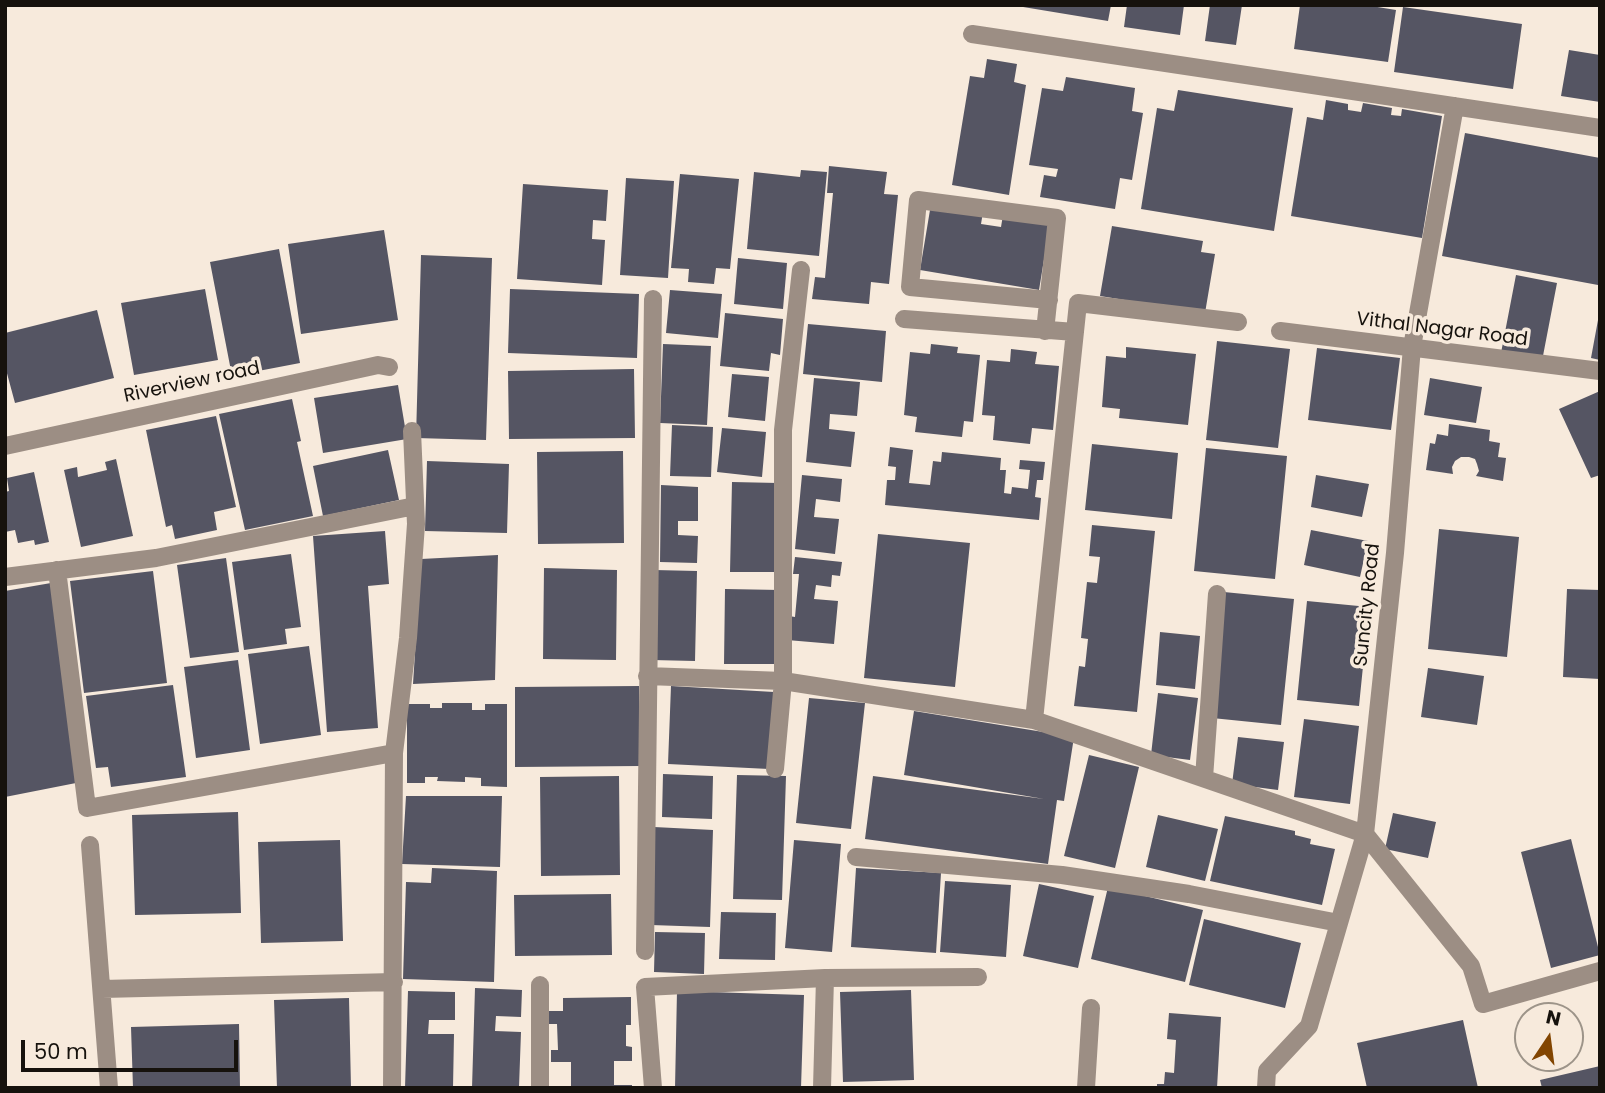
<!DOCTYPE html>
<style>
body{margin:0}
#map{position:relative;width:1605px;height:1093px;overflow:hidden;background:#f7eadc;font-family:Poppins,sans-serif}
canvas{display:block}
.frame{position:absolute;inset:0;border:7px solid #16120d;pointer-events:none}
.north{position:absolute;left:1514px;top:1002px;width:70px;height:70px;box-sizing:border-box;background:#f7eadc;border:2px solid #9d9489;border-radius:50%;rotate:13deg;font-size:19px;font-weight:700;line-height:28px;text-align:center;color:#16120d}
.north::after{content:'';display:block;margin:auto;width:24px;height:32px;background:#824501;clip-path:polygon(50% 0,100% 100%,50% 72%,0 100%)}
.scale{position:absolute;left:21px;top:1040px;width:217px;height:32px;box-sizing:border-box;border:4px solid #16120d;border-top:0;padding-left:9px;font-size:21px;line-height:24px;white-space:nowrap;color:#16120d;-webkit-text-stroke:5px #f7eadc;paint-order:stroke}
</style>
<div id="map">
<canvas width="1605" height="1093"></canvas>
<div class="frame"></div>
<div class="north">N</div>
<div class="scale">50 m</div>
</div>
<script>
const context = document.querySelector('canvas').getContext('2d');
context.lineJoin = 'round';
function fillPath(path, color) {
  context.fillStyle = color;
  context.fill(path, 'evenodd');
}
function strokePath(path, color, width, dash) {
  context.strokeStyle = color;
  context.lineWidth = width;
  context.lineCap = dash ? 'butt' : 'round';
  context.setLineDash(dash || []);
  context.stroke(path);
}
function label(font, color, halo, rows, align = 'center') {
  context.font = font + ' Poppins,sans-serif';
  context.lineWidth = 7;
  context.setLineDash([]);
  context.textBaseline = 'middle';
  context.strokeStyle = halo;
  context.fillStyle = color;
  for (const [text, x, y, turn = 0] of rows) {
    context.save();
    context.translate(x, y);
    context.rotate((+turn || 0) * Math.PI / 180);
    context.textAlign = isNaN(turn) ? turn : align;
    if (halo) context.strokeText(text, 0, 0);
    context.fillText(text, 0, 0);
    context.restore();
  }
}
fillPath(new Path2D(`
 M1011,5H1111L1108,21Z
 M1127,5H1184L1180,35L1124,27Z
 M1210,5H1242L1236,45L1205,41Z
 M1300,5H1365L1396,10L1388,62L1294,49Z
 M1403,7L1522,24L1513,89L1394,72Z
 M1569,50L1600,55V102L1561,96Z
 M987,59L1017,64L1014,82L1026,85L1009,195L952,185L970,76L984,78Z
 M1066,77L1135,88L1132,111L1143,113L1132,180L1120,178L1115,209L1040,197L1044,175L1056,177L1058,169L1029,165L1042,88L1063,91Z
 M1178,90L1293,108L1274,231L1141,209L1157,108L1174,111Z
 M1326,100L1348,104V110L1361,112L1363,103L1392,108L1391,115L1401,116L1402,109L1442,116L1422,238L1291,216L1307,117L1323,120Z
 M1465,133L1600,158L1598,285L1442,256Z
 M829,166L887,172L884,194L898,195L889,284L871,282L869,304L812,299L815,277L825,278L833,193H827Z
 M801,170L827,172L819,256L747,249L754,172L800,177Z
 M680,174L739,179L730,269L716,268L714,284L688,282L689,269L671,268Z
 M626,178L674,181L668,278L620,275Z
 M523,184L608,190L606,221L593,220L592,239L605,240L602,285L517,279Z
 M931,204L983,212L981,224L1001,227L1003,215L1050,223L1039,290L920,270Z
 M1112,226L1203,241L1201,252L1215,254L1205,313L1100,296Z
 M384,230L398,320L301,334L288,244Z
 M279,249L300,363L232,376L210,262Z
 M421,255L492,258L486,440L416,438Z
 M738,258L787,263L783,309L734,304Z
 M1516,275L1557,283L1542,361L1501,353Z
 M205,289L218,360L134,375L121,303Z
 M510,289L639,294L637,358L508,353Z
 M670,290L722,294L718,338L666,333Z
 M97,310L114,378L15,403L5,366V333Z
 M725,313L783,319L780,355L771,353L769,371L720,366Z
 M1598,320H1600V360L1591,358Z
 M808,324L886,331L882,382L803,374Z
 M1217,341L1290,349L1278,448L1206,440Z
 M663,344L711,346L707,425L660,423Z
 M931,344L958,347L957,353L980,355L973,422L964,421L962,437L915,432L917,417L904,415L910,352L930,354Z
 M1126,347L1196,354L1188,425L1119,418L1120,409L1102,407L1106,356L1126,358Z
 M1317,348L1400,358L1391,430L1308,420Z
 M1011,349L1037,352L1035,364L1059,366L1053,430L1032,428L1030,444L993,440L995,416L982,415L987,360L1010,362Z
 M634,369L635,438L509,439L508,371Z
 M732,374L769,377L765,421L728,417Z
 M814,378L860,382L857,416L830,414L829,429L855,432L851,467L806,462Z
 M1430,378L1482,387L1476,423L1424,415Z
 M398,385L407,439L323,453L314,398Z
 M1600,391V475L1591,478L1559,409Z
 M292,399L301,441L297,442L313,516L245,530L219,414Z
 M216,416L236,507L214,512L217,530L175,539L172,525L166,527L146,430Z
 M1449,424L1490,430L1489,441L1500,443L1498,457L1506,458L1503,481L1476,476L1479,471L1477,464L1475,459L1469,457H1461L1455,461L1452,467L1453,474L1426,470L1430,443L1435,444L1437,434L1448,436Z
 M672,425L713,427L711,477L670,476Z
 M722,428L766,432L762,477L717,472Z
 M1092,444L1178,453L1172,519L1085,510Z
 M890,447L913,450L909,483L930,485L933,461L941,462L942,452L1001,458L1000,470H1006L1004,493L1011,494L1012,487L1028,489L1030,470L1019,469L1020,460L1045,462L1043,480H1037L1035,497L1041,498L1039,520L885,505L887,480H895L896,467L888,466Z
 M1206,448L1287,456L1275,579L1194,571Z
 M388,450L399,500L323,516L313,466Z
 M623,451L624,543L538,544L537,452Z
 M116,459L133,536L81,547L64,470L77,467L78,477L107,470L105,462Z
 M427,461L509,464L507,533L425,531Z
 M34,472L49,542L35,545L34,540L18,543L15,530L5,532V492L9,491L7,478Z
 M802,475L842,479L840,502L816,499L814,517L839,519L835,554L795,549Z
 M1316,475L1369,484L1362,517L1311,507Z
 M732,482L778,483L776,572H730Z
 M661,485L698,487V521H678V535L698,536L697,563L660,562Z
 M1092,525L1155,531L1137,712L1074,706L1079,666L1085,667L1088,639L1081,638L1087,582L1097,583L1100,557L1089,556Z
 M1439,529L1519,537L1507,657L1428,649Z
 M1311,530L1368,541L1360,577L1304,565Z
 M385,531L389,584L368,586L378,728L327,732L313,536Z
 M878,534L970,543L955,687L864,678Z
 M291,554L301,627L285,629L287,644L244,650L232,562Z
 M498,555L495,680L413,684L421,559Z
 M795,557L842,562L840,576L832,575L831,587L816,585L814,599L838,601L834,644L787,640L789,616L795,617L799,574H793Z
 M226,558L239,652L190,658L177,565Z
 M544,568L617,570L616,660L543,659Z
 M654,570L697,571L695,661L652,660Z
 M153,571L167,683L84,693L70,581Z
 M51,583L76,783L5,797V591Z
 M725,589L780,590L779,664H724Z
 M1567,589L1600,590V679L1563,677Z
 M1224,592L1294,599L1281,725L1212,718Z
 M1307,601L1369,607L1359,706L1297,700Z
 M1160,632L1200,636L1195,689L1156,685Z
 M309,646L321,735L260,744L248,654Z
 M238,660L250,750L196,758L184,667Z
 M1428,668L1484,676L1477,725L1421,717Z
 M173,685L186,777L111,787L108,767L96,768L86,696Z
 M639,686L640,766L515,767V687Z
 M671,686L774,692L769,769L668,764Z
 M1158,693L1198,698L1190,760L1151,755Z
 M809,698L865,703L851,829L796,823Z
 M442,703H472V710H485V704H507V787L481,786V778L465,777V782L437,781L438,777H425V783H407V704H430V708H442Z
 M914,711L1074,737L1064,801L1057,800L1048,864L865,839L873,776L1044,799L904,775Z
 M1304,719L1359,726L1350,804L1294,797Z
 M1238,737L1284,742L1278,790L1232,784Z
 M1089,755L1139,767L1115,868L1064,856Z
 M663,774L713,776L712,819L662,817Z
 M737,775L786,776L782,900L733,899Z
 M619,776L620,875L541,876L540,777Z
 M406,796H502L500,867L402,864Z
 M238,812L241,913L135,915L132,815Z
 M1393,813L1436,822L1428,858L1385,849Z
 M1158,815L1218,829L1205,881L1146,867Z
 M1225,816L1295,831V835L1311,839L1310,844L1335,849L1322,905L1210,881Z
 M654,827L713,830L710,927L651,925Z
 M1571,839L1600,955L1551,968L1521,852Z
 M340,840L343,941L261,943L258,842Z
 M794,840L841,844L832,952L785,948Z
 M432,868L497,871L494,982L403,979L406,882L431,883Z
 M856,868L941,873L936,953L851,947Z
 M945,881L1011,885L1006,957L940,952Z
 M1039,884L1094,896L1078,968L1023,956Z
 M1108,887L1203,910L1185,982L1091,959Z
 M611,894L612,955L515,956L514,895Z
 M721,912L776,913L775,960L719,959Z
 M1204,919L1301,943L1285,1008L1189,985Z
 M655,932L705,933L704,974L654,972Z
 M475,988L522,990L521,1017L496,1016L495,1031L521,1032L519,1087L472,1088Z
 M911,990L914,1080L843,1082L840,992Z
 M408,991L455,992V1020H429L428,1034H454L453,1088H405Z
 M677,991L804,995L801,1088H675Z
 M631,997V1025H626V1046L632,1047V1061H614V1085H632V1088H571V1062H551V1050H558L557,1024H542V1011H563V998Z
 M349,998L351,1088H277L274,1000Z
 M1169,1013L1221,1017L1217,1088H1157V1084H1164L1165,1072L1174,1073L1176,1040L1167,1039Z
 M1463,1020L1478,1088H1367L1357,1043Z
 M239,1024L240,1088H133L131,1027Z
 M1600,1066V1088H1542L1540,1080Z`), '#555563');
strokePath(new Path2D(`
 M972,34L1600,128
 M904,319L1075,332
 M1045,331L1057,218L918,200L910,287L1049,300
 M1280,331L1600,371
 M5,446L369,367L378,365L389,367
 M57,570L87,808L394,753
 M5,577L156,558L415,506
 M647,676L783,681L1034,720L1365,834
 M1034,720L1078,303L1238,322
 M775,769L783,681V430L801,270
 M1204,778L1217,594
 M1365,834L1471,966L1483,1004L1600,971
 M90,845L109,1088
 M856,857L1062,875L1189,894L1339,923
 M645,951L653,299
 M102,989L394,982
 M392,1088L394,753L408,638L416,524L412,431
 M540,1088V985
 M653,1088L645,987L825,978L978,977
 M822,1088L825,978
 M1086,1088L1091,1008
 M1266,1088L1267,1071L1309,1026L1365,834L1395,553L1412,347L1455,106`), '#9c8e84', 18);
label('19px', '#16120d', '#f7eadc', [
 ["Vithal Nagar Road",1442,330,7],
 ["Riverview road",192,383,-12],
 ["Suncity Road",1368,605,-84]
]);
</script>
